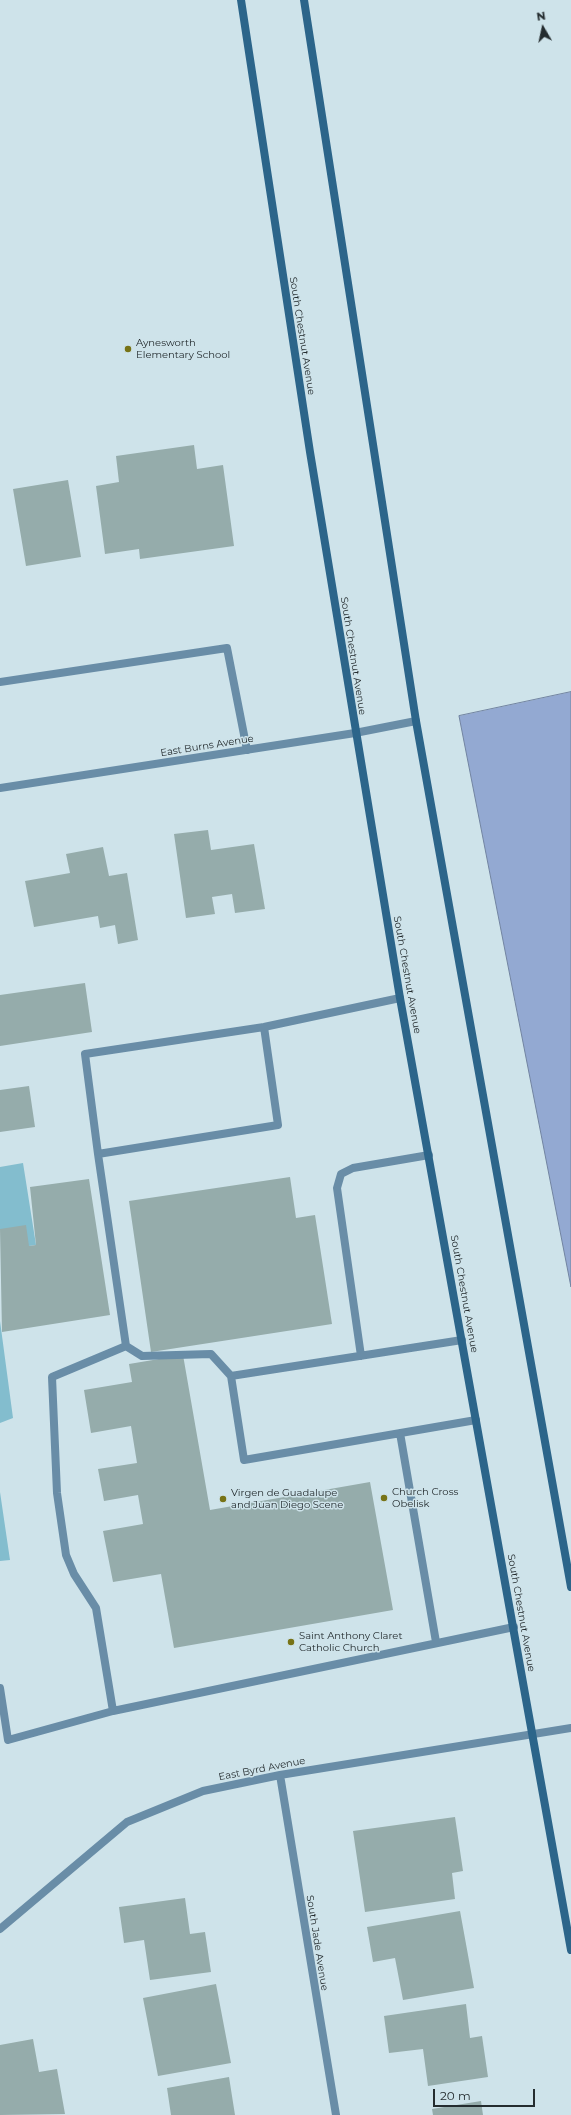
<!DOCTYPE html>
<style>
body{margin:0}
#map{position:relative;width:571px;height:2115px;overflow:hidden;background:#cee3ea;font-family:Montserrat,sans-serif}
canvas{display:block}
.north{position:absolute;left:523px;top:8px;width:40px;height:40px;-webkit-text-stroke:3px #cee3ea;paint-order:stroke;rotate:351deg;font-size:11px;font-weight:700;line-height:16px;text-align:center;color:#242c2f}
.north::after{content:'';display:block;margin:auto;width:14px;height:18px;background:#242c2f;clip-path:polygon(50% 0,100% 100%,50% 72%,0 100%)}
.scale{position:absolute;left:433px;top:2089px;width:102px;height:18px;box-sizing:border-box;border:2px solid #242c2f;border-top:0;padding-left:5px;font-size:12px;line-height:14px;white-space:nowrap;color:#242c2f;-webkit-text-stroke:3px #cee3ea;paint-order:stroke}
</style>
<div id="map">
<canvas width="571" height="2115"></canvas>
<div class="north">N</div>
<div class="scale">20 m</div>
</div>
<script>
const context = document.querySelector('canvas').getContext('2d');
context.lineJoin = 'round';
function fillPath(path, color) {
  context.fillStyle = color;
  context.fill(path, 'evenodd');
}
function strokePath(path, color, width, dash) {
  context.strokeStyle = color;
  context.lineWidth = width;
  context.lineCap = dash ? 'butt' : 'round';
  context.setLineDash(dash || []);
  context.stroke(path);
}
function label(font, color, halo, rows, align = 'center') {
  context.font = font + ' Montserrat,sans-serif';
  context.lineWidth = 3;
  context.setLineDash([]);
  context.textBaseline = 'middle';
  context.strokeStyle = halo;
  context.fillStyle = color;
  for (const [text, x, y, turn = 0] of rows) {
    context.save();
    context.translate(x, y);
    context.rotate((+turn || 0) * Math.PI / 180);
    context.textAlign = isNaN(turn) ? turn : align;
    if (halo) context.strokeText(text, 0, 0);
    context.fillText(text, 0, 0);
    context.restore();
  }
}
fillPath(new Path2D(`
 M23,1163L36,1245L29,1246L0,1229V1167Z
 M0,1321L13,1418L0,1423Z
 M0,1492L10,1560L0,1561Z`), '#83bdce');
const water = new Path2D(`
 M571,692V1287L459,716Z`);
fillPath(water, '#93a9d2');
strokePath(water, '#7284a1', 1);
fillPath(new Path2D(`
 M194,445L197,469L223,465L234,546L140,559L139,549L105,554L96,486L119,482L116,456Z
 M68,480L81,557L26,566L13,489Z
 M208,830L211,850L254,844L265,909L235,913L232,894L212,897L215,914L186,918L174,834Z
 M103,847L109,876L127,873L138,940L118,944L115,925L100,928L98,916L34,927L25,881L70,873L66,854Z
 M85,983L92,1032L0,1046V995Z
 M29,1086L35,1127L0,1132V1090Z
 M290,1177L296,1218L315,1215L332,1324L151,1352L129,1201Z
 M89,1179L110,1315L2,1332L0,1229L26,1225L29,1246L36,1245L30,1187Z
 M183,1355L210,1510L370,1482L393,1610L174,1648L161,1574L113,1582L103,1531L143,1524L138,1495L104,1501L98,1469L137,1463L131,1426L91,1433L84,1390L132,1382L129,1364Z
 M455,1817L463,1871L452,1873L455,1899L365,1912L353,1831Z
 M185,1898L190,1934L205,1932L211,1972L150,1980L144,1940L124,1943L119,1907Z
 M460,1911L474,1988L403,2000L395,1958L373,1962L367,1927Z
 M216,1984L231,2063L158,2076L143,1998Z
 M466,2004L470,2038L482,2036L488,2077L428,2086L423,2049L389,2053L384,2016Z
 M33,2039L39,2072L57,2069L65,2114L0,2115V2045Z
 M229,2077L235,2115H171L167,2088Z
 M481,2101L483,2115H433L432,2109Z`), '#95acab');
strokePath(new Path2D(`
 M0,682L227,648L247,750
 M264,1027L278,1125L98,1154L126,1346L52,1377L57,1493L66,1555L74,1574L96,1608L113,1711L514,1627
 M98,1154L85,1054L264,1027L400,998
 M462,1340L231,1376L244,1460L476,1420
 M126,1346L142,1356L211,1354L231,1376
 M361,1356L337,1188L341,1174L353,1168L429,1155
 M400,1433L436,1642
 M0,1688L8,1740L113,1711`), '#698da7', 8);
strokePath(new Path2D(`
 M0,788L355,733L416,721
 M280,1775L336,2115
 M0,1929L127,1822L203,1791L280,1775L571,1728`), '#698da7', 8);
strokePath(new Path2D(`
 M241,0L310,452L400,998L571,1950
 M304,0L416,721L571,1587`), '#2c658a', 8);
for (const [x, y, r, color] of [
 [128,349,4,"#777316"],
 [384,1498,4,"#777316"],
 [223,1499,4,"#777316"],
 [291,1642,4,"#777316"]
]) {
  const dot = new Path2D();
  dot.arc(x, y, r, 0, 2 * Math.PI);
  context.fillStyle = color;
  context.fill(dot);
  strokePath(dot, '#cee3ea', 1.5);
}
label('10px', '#242c2f', '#cee3ea', [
 ["South Chestnut Avenue",302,336,81],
 ["South Chestnut Avenue",353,656,81],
 ["East Burns Avenue",207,746,-9],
 ["South Chestnut Avenue",407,975,80],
 ["South Chestnut Avenue",464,1294,80],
 ["South Chestnut Avenue",521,1613,80],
 ["East Byrd Avenue",262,1769,-11],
 ["South Jade Avenue",317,1943,81]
]);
label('10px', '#242c2f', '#cee3ea', [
 ["Aynesworth",136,343],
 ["Elementary School",136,355],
 ["Church Cross",392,1492],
 ["Obelisk",392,1504],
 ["Virgen de Guadalupe",231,1493],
 ["and Juan Diego Scene",231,1505],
 ["Saint Anthony Claret",299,1636],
 ["Catholic Church",299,1648]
], 'left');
</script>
